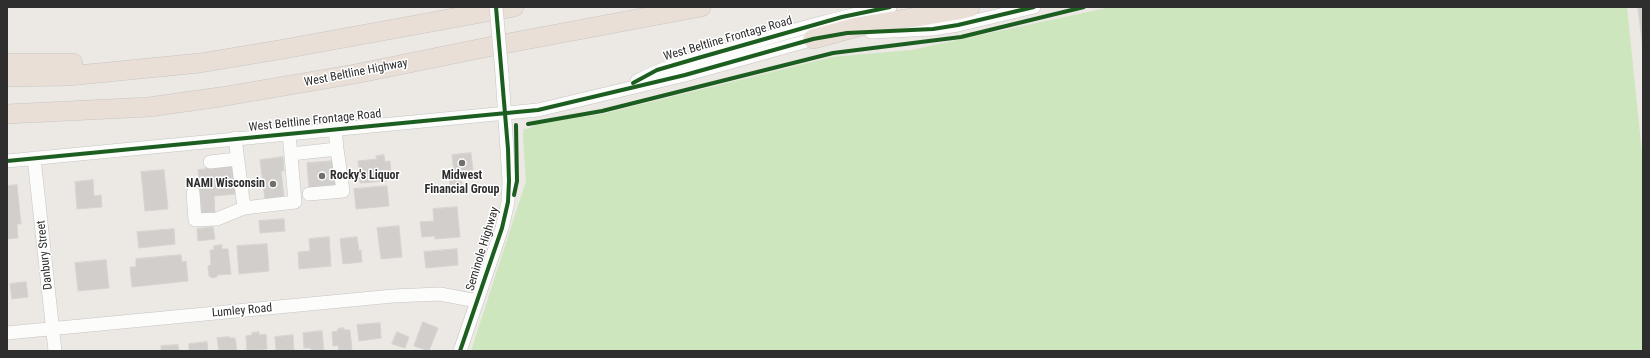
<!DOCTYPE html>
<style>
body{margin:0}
#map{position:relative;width:1650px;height:358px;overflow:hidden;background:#ece8e4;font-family:"Roboto Condensed",sans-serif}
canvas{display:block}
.frame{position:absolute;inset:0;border:8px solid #2e2e2e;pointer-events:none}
</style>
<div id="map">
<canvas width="1650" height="358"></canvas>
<div class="frame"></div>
</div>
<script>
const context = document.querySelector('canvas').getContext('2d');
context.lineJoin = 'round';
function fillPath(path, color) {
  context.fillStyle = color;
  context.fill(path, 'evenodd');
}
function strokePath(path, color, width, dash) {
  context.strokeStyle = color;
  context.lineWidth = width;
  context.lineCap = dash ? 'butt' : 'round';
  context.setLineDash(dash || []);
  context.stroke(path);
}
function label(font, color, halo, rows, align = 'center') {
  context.font = font + ' "Roboto Condensed",sans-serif';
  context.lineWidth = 3;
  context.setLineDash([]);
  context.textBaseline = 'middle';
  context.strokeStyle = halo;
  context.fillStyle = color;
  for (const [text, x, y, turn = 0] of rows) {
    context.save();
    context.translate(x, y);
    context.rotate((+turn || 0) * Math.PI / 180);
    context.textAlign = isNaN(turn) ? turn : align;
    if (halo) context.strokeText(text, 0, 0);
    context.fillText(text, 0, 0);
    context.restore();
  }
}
fillPath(new Path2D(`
 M1111,7H1627L1643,163V351H471L526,181L523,135L524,129L530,128L535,124L602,114L832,57L911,50Z`), '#cee6be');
const building = new Path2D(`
 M1638,7H1643V47Z
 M471,153L473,170L461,172L462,187L450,188L449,173L454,172L452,155Z
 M384,155L385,162L390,161L391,172L386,173L387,181L360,183L358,161L377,159L376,156Z
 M283,157L284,171H281L284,196L265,199L260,160Z
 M334,161L337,188L309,191L307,163Z
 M236,166L237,180H233L235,194L214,196L215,214L202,215L198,170Z
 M164,170L168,209L145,211L141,172Z
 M93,180L94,196L101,195L102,207L77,209L75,182Z
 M17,185L21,224H17L18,238L7,239V186Z
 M387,186L389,206L356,209L354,189Z
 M457,207L460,237L435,239V236L422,237L420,222L434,221L433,209Z
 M284,219L285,231L260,233L259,221Z
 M399,226L402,257L381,259L377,228Z
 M213,227L215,239L198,241L197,229Z
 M174,229L175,244L139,248L137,232Z
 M329,237L331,266L299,269L298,252L310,251L309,239Z
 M357,237L359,251L361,250L362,262L343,264L340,239Z
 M267,244L269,271L239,274L237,246Z
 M222,245V249H228L231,274L217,275V277L212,278L209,276L208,266L211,265L210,250H214V246Z
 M457,249L458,265L426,268L424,252Z
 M181,255L182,262L186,261L188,281L132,287L130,267H136V259Z
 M106,260L109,288L78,291L75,263Z
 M26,282L28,297L12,299L10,284Z
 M423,322L438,328L429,351L414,346Z
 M380,323L381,338L359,341L357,325Z
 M344,328V330H350L352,351H339L338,345L333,346L332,332L338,331V329Z
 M322,331L324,351H311V348H304L303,333Z
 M259,332V335L266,334L267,349L258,350V351H247L246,336L252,335V333Z
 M397,332L409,337L405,348L392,344Z
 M293,335L294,350L276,351L275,337Z
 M229,337V338H235L237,351H219L217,338Z
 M207,342L208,351H189V344Z
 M178,345L179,351H161V346Z`);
fillPath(building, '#d1cecb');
strokePath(building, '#d7d4d0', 1);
const minor = new Path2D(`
 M871,32L933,29L958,25L1034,7
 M637,81C668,64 703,57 737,47C788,32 838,17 890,7
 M291,154L337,149L335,129
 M34,158L55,351
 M7,161L538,110L685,75L821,37
 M210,162L237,159
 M193,193L195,220L217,219L244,208L235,138
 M309,194L343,191L337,149
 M244,208L295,202L289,133
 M7,333L393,296L440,294L477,301
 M460,351L502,228L508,202L509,181L502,74`);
const highway = new Path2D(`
 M813,39L857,27L958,10L970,7
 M7,63H73
 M7,77L68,76L200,63L284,49L514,7
 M7,114L149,107L220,97L355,74L498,45L701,7`);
strokePath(minor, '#c5c4c5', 14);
strokePath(highway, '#c6c5c4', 20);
strokePath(minor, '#fcfcfb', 13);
strokePath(highway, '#eadfd6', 19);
const minorBridge = new Path2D(`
 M496,7L502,74`);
strokePath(minorBridge, '#c5c4c5', 14, []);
strokePath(minorBridge, '#fcfcfb', 13);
strokePath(new Path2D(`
 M633,83L657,70L698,58L842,17L890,7
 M528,124L602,111L833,53L961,37L1084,7
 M7,161L538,110L685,75L813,39L847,33L933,29L958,25L1034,7
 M514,195L517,181L516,125
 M460,351L502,228L508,202L509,181L508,149L496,7`), '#1b5e20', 4);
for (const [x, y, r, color] of [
 [462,163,4,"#706f6e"],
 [322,176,4,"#706f6e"],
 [273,184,4,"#706f6e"]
]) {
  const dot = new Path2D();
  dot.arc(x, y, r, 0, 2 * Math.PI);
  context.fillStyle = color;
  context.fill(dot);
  strokePath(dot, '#fff', 1.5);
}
label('12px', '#2e2e2e', '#fff', [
 ["West Beltline Frontage Road",728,39,-16],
 ["West Beltline Highway",356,73,-11],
 ["West Beltline Frontage Road",315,121,-6],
 ["Seminole Highway",483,249,-73],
 ["Danbury Street",45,255,-96],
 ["Lumley Road",242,311,-5]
]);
label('bold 12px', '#2e2e2e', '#fff', [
 ["Rocky's Liquor",330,176],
 ["Midwest",462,176,"center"],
 ["Financial Group",462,190,"center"],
 ["NAMI Wisconsin",265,184,"right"]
], 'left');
</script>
